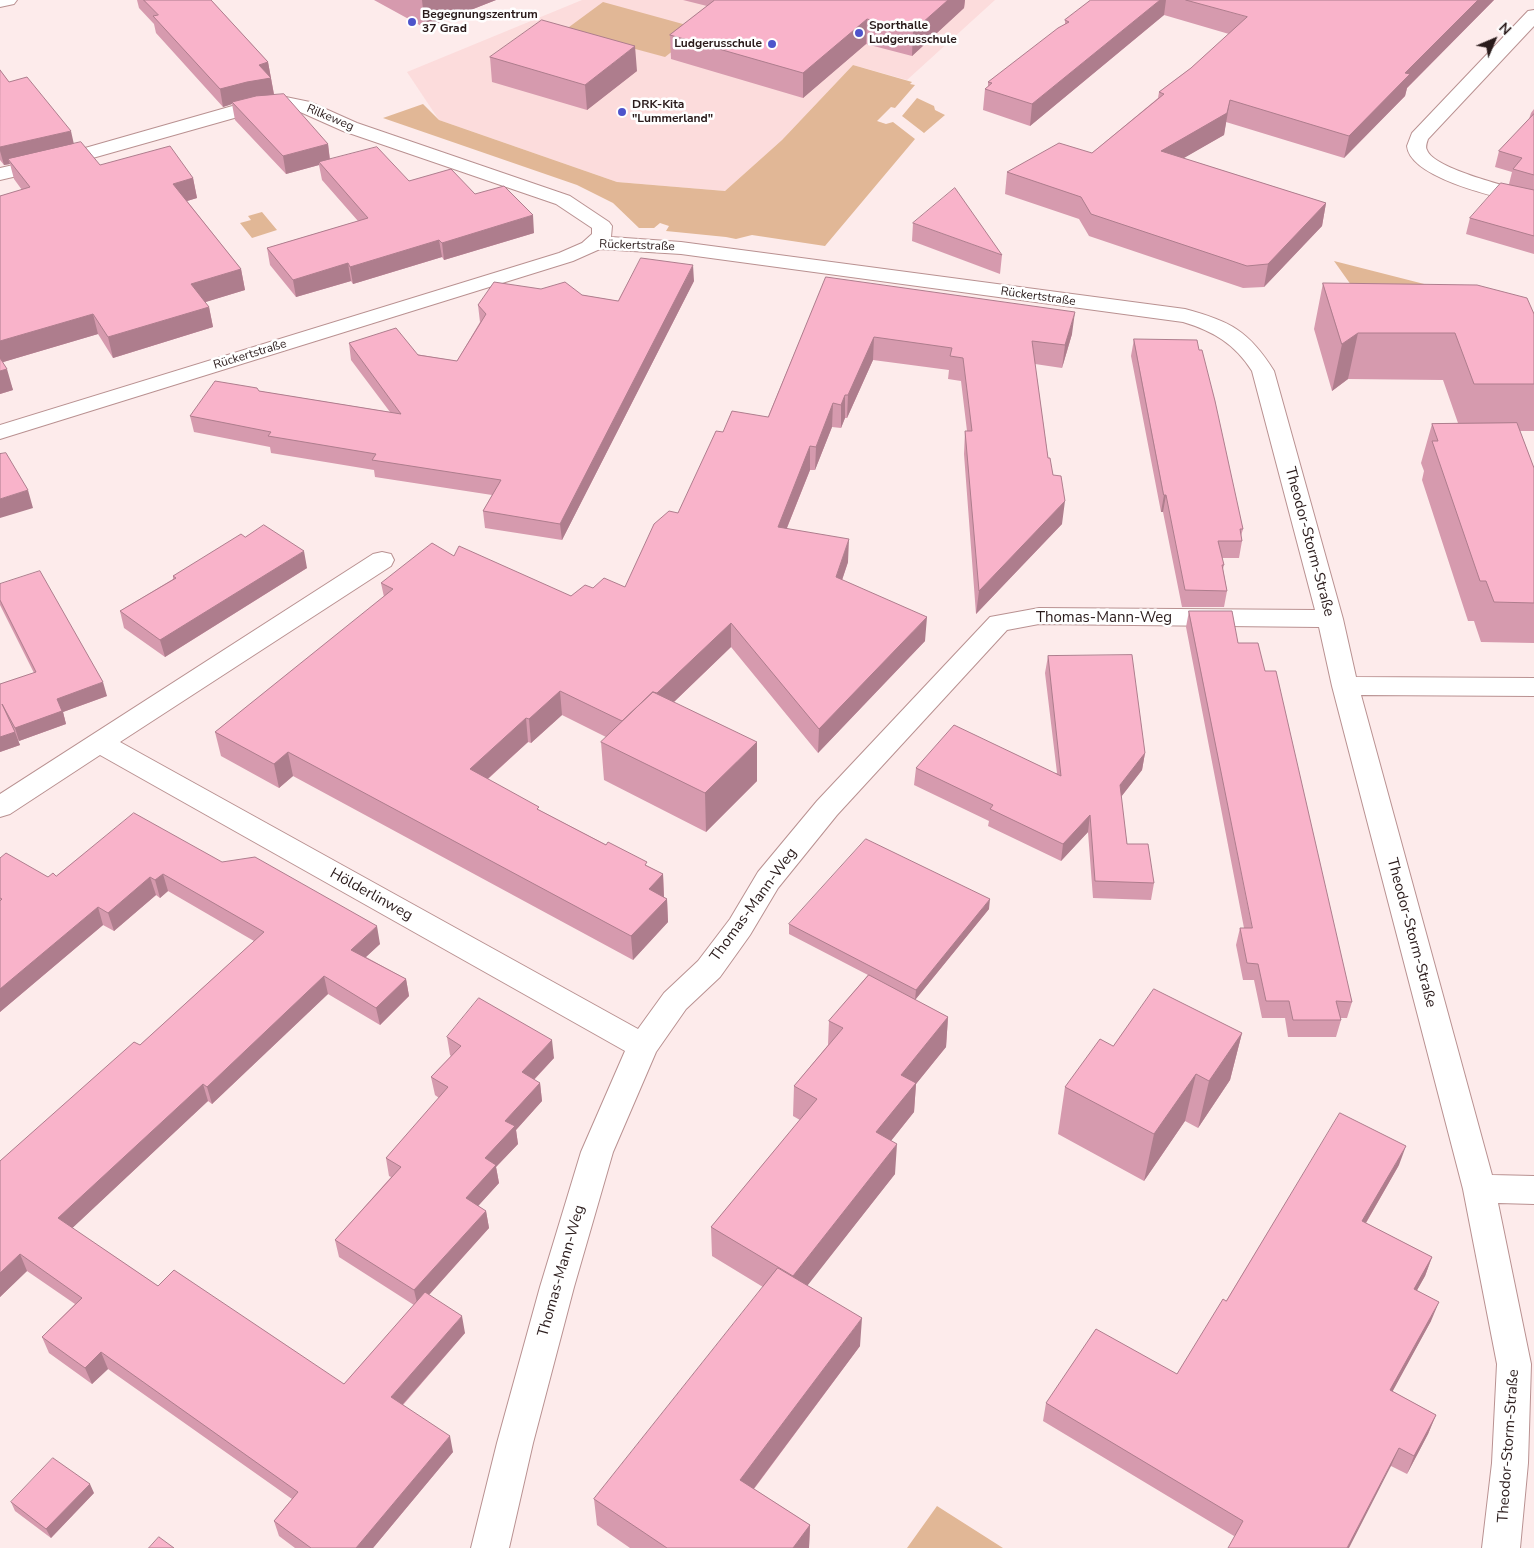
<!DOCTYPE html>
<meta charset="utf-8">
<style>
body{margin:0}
#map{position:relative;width:1534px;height:1548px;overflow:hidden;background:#fdebeb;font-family:"Nunito Sans",sans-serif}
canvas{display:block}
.north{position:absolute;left:1469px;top:15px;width:50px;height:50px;-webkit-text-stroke:4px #fff;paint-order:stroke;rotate:45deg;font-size:14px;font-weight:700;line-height:20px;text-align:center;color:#2a1b1b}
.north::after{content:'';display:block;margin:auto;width:18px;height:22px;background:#2a1b1b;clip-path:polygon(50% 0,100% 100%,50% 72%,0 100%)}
</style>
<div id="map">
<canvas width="1534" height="1548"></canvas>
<div class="north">N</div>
</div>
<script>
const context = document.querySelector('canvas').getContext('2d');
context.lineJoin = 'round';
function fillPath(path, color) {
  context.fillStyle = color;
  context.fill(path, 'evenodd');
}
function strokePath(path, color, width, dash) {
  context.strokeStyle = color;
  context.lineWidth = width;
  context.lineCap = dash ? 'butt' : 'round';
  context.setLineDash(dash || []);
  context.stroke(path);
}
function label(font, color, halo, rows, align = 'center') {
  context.font = font + ' "Nunito Sans",sans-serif';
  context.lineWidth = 5;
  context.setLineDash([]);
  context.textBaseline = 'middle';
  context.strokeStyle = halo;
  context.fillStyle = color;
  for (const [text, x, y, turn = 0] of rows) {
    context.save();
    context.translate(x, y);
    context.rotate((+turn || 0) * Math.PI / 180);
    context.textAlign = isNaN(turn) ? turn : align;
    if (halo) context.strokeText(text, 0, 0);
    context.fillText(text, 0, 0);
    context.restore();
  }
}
fillPath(new Path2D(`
 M582,0H995L907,80L853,65L782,140L725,191L617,182L439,120L407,72Z`), '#fcdcdc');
fillPath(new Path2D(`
 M603,2L701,29L665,57L565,30Z
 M853,65L912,82L910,84L915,85L895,108L891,107L877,121L886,124L893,122L915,139L825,246L752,235L736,239L726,237L666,231L669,226L660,223L654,228H639L613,203L577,185L383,118L423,104L439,120L617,182L725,191L782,140Z
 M917,98L934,106L935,110L945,115L924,133L902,116Z
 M262,212L277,230L252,238L240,223L251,220L248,216Z
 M1334,261L1534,312V338L1356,292Z
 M937,1506L1003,1548H907Z`), '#e1b796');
const street = new Path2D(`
 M1534,10V26L1428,139C1427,142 1425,147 1427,150C1433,169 1514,188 1534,194V206C1506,199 1410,180 1407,146L1412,133L1528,11Z
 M281,96L310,102L357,123L570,196L609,222L612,226L611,237L681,242L1185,309C1230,321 1249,331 1274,371L1343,619L1356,677L1534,678V696L1361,695L1492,1175L1534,1176V1204L1498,1203L1531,1364L1528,1463L1520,1548H1482L1492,1463L1497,1364L1463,1189L1332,686L1319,627L1039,624L1007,630L837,815L778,888L750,935L720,977L686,1009L656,1052L613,1152L574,1287L533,1443L509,1548H471L497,1443L540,1287L581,1152L625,1051L100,755L10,814L0,817V794L373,554L382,552L391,554L394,560L391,566L120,742L638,1029L664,993L698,961L730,919L758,872L817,801L990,617L1039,608L1315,610L1252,371C1235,344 1213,331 1183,322L681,254L600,249L573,261L0,439V425L559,253L582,243L592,234V228L556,204L343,131L298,111L281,108L259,111L82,161L0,180V168L71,152L250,101Z`);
const secondary = new Path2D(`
 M0,0H17L14,4L0,7Z`);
strokePath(street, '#b99191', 2);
strokePath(secondary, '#b99191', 2);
fillPath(street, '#fff');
fillPath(secondary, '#fff');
fillPath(new Path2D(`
 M137,0H211L268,62L274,94L328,144L330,159L409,181L475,194L534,233L444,260L442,257L353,284L351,281L296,297L270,265L267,248L358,221L322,180L319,165L286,174L235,120L232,104L223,107L156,33L154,24L139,8Z
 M374,0H496L425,28Z
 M683,0H965L964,8L912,56L866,44L803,98L671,59L670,35L707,6Z
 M1091,0H1494L1407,88L1405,96L1344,158L1226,122L1224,135L1183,158L1326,203L1322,226L1264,287L1243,288L1089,236L1079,219L1005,194L1007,172L1092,153L1158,98L1159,92L1191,68L1229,34L1164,15L1030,126L983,110L985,89L988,87V82L1065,24V20Z
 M490,57L637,71L587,110L492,82Z
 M0,70L9,82L74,144L100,165L193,178L197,198L187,201L241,269L245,290L205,302L209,307L213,327L113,358L98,334L3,362L13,390L0,394V196L22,190L14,179L10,164L4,165L0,160Z
 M1534,109V254L1466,234L1470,218L1509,184L1512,172L1495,167L1499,151L1529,119L1531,113Z
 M913,223L1002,255L1000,274L912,241Z
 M826,277L1072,334L1062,368L1035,364L1048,458L1053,475L1062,524L976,614L964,454L965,431H967L961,381L948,379L949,370L873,360L847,418H845L841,428L832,427L815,470H810L787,528L848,562L842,580L925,641L818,753L731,647L674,702L757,781L706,832L604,780L601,742L606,737L562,715L531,743L528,742L488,779L539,810L663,874L664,897L667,899L668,922L633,960L293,776L279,788L221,756L215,732L384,597L381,583L454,556L571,596L593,588L625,587L678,513L723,432L768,417Z
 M694,281L562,540L485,528L483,511L492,495L375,477L374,470L271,453L270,447L194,432L190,416L259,391L390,412L351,360L349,343L457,361L480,322L478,305L582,295L618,301Z
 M1323,283L1534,314V431H1520L1534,468V643L1481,642L1474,621H1468L1422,480L1424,471L1421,463L1432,424L1458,423L1443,380L1348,379L1332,391L1314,329Z
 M1134,339L1199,350L1243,529L1241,536L1242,541L1239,558H1222L1224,565L1223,569L1227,591L1224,607H1182L1163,512H1161L1131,356Z
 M245,537L307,568L165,657L124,628L120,611L173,579V576Z
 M0,584L107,696L63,712L66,724L19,741L17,738L20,745L0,752V684L34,673L0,605Z
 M1189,611L1238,643L1265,671L1352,1002L1347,1018H1340L1341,1020L1336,1037H1288L1285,1018H1262L1254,980H1243L1236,945L1240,928H1244L1186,627Z
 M1048,656L1145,753L1142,770L1121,797L1127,844L1154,883L1151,900L1093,898L1088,832L1061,861L988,826L989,821L914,785L916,768L1057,773L1045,673Z
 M0,858L48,877L56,876L222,862L380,944L366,957L406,979L409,996L380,1025L328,994L212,1104L208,1101L72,1228L158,1286L344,1384L414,1305L339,1257L335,1240L391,1177L389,1176L386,1158L439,1098L435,1095L431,1077L451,1056L450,1055L447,1037L554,1058L534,1080L540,1083L542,1101L516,1130L518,1144L496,1167L499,1183L478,1206L486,1211L489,1228L429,1295L465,1333L403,1405L453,1452L373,1548H295L279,1536L274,1521L292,1499L108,1369L92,1384L49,1353L42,1337L75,1304L27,1271L0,1297V1161L140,1045L254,941L168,891L160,898L156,895L114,931L103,925L0,1012Z
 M989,909L915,1000L948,1017L946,1047L916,1084L914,1112L891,1141L895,1174L807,1285L860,1346L754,1489L810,1525L809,1548H630L597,1525L594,1499L763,1287L712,1256L711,1227L800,1120L793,1116L794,1086L828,1045L829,1021L868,975L789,934V924Z
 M1242,1033L1230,1080L1198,1128L1185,1121L1144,1181L1058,1134L1065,1087L1113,1046Z
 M1399,1165L1366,1223L1432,1257L1425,1276L1417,1290L1431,1321L1392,1391L1436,1415L1428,1434L1407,1474L1391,1466L1234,1536L1043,1421L1046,1403L1177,1374L1226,1301Z
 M94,1493L51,1538L15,1511L11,1502Z`), '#d69aae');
fillPath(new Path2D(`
 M422,0H496L425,28Z
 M948,0H965L964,8L912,56L913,31Z
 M1160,0H1166L1164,15L1030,126L1032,104Z
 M1478,0H1494L1407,88L1405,96L1344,158L1349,136L1405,73Z
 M867,19L866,44L803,98V73Z
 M635,46L637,71L587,110L585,85Z
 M268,62L274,95L232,102V104L223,107L220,89L259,65Z
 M1230,100L1224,135L1158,173L1161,151Z
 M71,131L75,149L8,159L10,164L4,165L0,151V147Z
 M328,144L330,162H319V165L286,174L283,156Z
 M193,178L197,198L177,204L173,184Z
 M1326,203L1322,226L1264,287L1268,264Z
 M533,215L534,233L444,260L442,243Z
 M439,240L442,257L353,284L350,267Z
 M348,263L351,281L296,297L293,280Z
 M693,265L694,281L562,540L560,524Z
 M241,269L245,290L196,305L191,284Z
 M209,307L213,327L113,358L108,337Z
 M1075,312L1072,334L1062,368L1065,345Z
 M93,314L98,334L0,363V341Z
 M1358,333L1348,379L1332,391L1342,344Z
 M874,337L873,360L847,418L848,395Z
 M7,369L13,390L0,394V371Z
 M845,395V418L841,428V405Z
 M833,403L832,427L815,470L816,447Z
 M810,446V470L778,550V527Z
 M28,490L33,508L0,518V499Z
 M1164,495H1166L1163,512H1161Z
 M1065,501L1062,524L976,614L979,591Z
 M849,539L848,562L835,601L836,577Z
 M304,551L307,568L165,657L160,640Z
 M927,617L925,641L818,753L819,729Z
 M731,623V647L627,747L625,723Z
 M103,682L107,696L63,712L66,724L19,741L15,728L57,699Z
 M560,691L562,715L531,743L529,719Z
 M526,718L528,742L473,792L470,769Z
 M15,732L20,745L0,752V737Z
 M757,742V781L706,832L705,793Z
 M288,752L293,776L279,788L274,764Z
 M1145,753L1142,770L1117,802L1120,785Z
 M1090,815L1088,832L1061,861L1063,844Z
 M163,874L168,891L160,898L155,880Z
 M663,874L664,898L649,889Z
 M150,877L156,895L114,931L108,913Z
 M667,899L668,922L633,960L631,936Z
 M990,899L989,909L915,1000L916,990Z
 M98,907L103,925L0,1012V989Z
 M377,926L380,944L355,967L351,950Z
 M324,976L328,994L212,1104L207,1087Z
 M406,979L409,996L380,1025L376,1008Z
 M948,1017L946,1047L916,1084L914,1112L874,1162L876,1132L901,1075Z
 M1242,1033L1230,1080L1198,1128L1209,1081Z
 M552,1040L554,1058L524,1090L522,1072Z
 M1196,1074L1185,1121L1144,1181L1154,1134Z
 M540,1083L542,1101L516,1130L518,1144L496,1167L499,1183L469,1216L466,1198L485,1158L505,1121Z
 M203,1084L208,1101L65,1235L58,1218Z
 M897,1144L895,1174L793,1304V1276Z
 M1406,1146L1399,1165L1356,1240L1362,1221Z
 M486,1211L489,1228L418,1307L414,1290Z
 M20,1254L27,1271L0,1297V1273Z
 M1432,1257L1425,1276L1407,1308L1414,1289Z
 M1439,1302L1431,1321L1383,1409L1390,1390Z
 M462,1316L465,1333L395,1413L391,1397Z
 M862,1318L860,1346L740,1507V1480Z
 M101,1352L108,1369L92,1384L85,1368Z
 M1436,1415L1428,1434L1407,1474L1414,1456Z
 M450,1436L453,1452L373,1548H356Z
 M1399,1448L1391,1466L1349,1548H1347Z
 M90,1484L94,1493L51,1538L46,1529Z
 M810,1525L809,1548H793Z`), '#ae7d8d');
const building = new Path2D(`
 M144,0H211L268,62L259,65L271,78L247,82L220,89L153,16L158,15Z
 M715,0H948L913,31L867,19L803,73L670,35Z
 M1091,0H1160L1032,104L985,89L992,83L988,82L1058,28L1069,22L1065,20Z
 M1186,0H1478L1405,73L1410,74L1349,136L1230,100L1227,113L1161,151L1326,203L1268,264L1247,266L1091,214L1081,197L1007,172L1059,143L1092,153L1164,94L1159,92L1191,68L1247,17Z
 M542,20L635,46L585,85L490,57Z
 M0,70L9,82L27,77L71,131L0,147Z
 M284,94L328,144L283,156L232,102L256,96Z
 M1534,114V175L1513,169L1522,158L1499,151Z
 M81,142L100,165L170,146L193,178L173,184L241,269L191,284L209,307L108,337L93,314L0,341V196L30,187L8,159Z
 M377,147L409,181L451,169L475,194L504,186L533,215L442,243L439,240L350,267L348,263L293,280L267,248L368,218L319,162Z
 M1501,183L1534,190V236L1470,218Z
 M955,188L1002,255L913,223Z
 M641,258L693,265L560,524L483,511L501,480L372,460L376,454L268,436L271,432L190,416L215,381L257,388L259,391L401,414L349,343L396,328L418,355L457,361L486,314L478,305L494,282L541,289L565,282L582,295L618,301Z
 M826,277L1075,312L1065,345L1032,341L1048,458H1050L1053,475L1061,476L1065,501L979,591L965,431H972L963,358L950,356L952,348L874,337L848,395H845L841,405L833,403L816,447L810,446L778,527L849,539L836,577L927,617L819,729L731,623L657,693L653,692L622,721L560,691L529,719L526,718L470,769L539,807L537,809L606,845L608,842L647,862L645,865L663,874L649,889L667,899L631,936L288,752L274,764L215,732L393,589L381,583L432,543L454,556L459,546L571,596L585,585L593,588L604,578L625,587L654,524L669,511L678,513L716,431L723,432L732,411L768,417Z
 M1323,283L1477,285L1527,298L1534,314V384H1474L1455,333H1358L1342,344Z
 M1134,339L1197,340L1199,350H1202L1215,401L1243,529H1240L1242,541H1218L1224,565H1222L1227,591L1185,590L1166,495H1164Z
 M0,358L7,369L0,371Z
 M1517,423L1534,468V603L1494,602L1486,581H1480L1432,441H1438L1432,424Z
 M6,453L28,490L0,499V454Z
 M264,525L304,551L160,640L120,611L176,578L173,576L241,534L245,537Z
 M40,571L103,682L57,699L62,711L15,728L2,704L15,732L0,737V684L36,672L0,600V584Z
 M1189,611H1232L1238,643H1258L1265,671H1276L1352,1002L1336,1001L1341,1020H1293L1289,1001H1266L1258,964L1247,963L1240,928H1252Z
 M1132,655L1145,753L1120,785L1127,844H1148L1154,883L1095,881L1090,815L1063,844L990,809L993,805L916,768L954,725L1061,776L1048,656Z
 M653,692L757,742L705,793L601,742Z
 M134,813L222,862L255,857L377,926L351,950L406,979L376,1008L324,976L207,1087L203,1084L58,1218L158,1286L174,1270L344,1384L425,1292L462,1316L391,1397L450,1436L356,1548H311L274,1521L298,1492L101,1352L85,1368L42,1337L82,1298L20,1254L0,1273V1161L134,1042L140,1045L264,932L163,874L155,880L150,877L108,913L98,907L0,989V901L2,899L0,898V858L6,853L48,877L53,873L56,876Z
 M866,839L990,899L916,990L789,924Z
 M869,975L948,1017L901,1075L916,1083L876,1132L897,1144L793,1276L711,1227L817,1099L794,1086L843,1028L829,1021Z
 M1154,989L1242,1033L1209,1081L1196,1074L1154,1134L1065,1087L1100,1039L1113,1046Z
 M479,998L552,1040L522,1072L540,1083L505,1121L515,1126L485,1158L496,1165L466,1198L486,1211L414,1290L335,1240L401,1167L386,1158L448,1087L431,1077L461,1046L447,1037Z
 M1340,1113L1406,1146L1362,1221L1432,1257L1414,1289L1439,1302L1390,1390L1436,1415L1414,1456L1399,1448L1347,1548H1228L1243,1521L1046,1403L1096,1329L1177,1374L1223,1299L1226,1301Z
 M778,1268L862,1318L740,1480L810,1525L793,1548H667L594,1499Z
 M53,1458L90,1484L46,1529L11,1502Z
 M159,1537L174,1548H149Z`);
fillPath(building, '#f9b3ca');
strokePath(building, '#ae7d8d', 1);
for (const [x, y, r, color] of [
 [412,22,5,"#4e54cb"],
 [859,33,5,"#4e54cb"],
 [772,44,5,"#4e54cb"],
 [622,112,5,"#4e54cb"]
]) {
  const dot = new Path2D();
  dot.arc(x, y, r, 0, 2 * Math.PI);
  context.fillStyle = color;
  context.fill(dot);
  strokePath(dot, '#fff', 2);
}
label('bold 12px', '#2a1b1b', '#fff', [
 ["Begegnungszentrum",422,15],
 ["37 Grad",422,29],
 ["Sporthalle",869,26],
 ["Ludgerusschule",869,40],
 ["Ludgerusschule",762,44,"right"],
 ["DRK-Kita",632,105],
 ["\"Lummerland\"",632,119]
], 'left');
label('12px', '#2a1b1b', '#fff', [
 ["Rilkeweg",330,118,23],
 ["Rückertstraße",637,246,2],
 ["Rückertstraße",1038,297,8],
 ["Rückertstraße",250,355,-17]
]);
label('15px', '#2a1b1b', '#fff', [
 ["Theodor-Storm-Straße",1309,542,75],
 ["Thomas-Mann-Weg",1104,618],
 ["Hölderlinweg",371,895,29],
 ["Thomas-Mann-Weg",754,905,-54],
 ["Theodor-Storm-Straße",1411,933,75],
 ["Thomas-Mann-Weg",562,1271,-74],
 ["Theodor-Storm-Straße",1509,1446,-86]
]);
</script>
